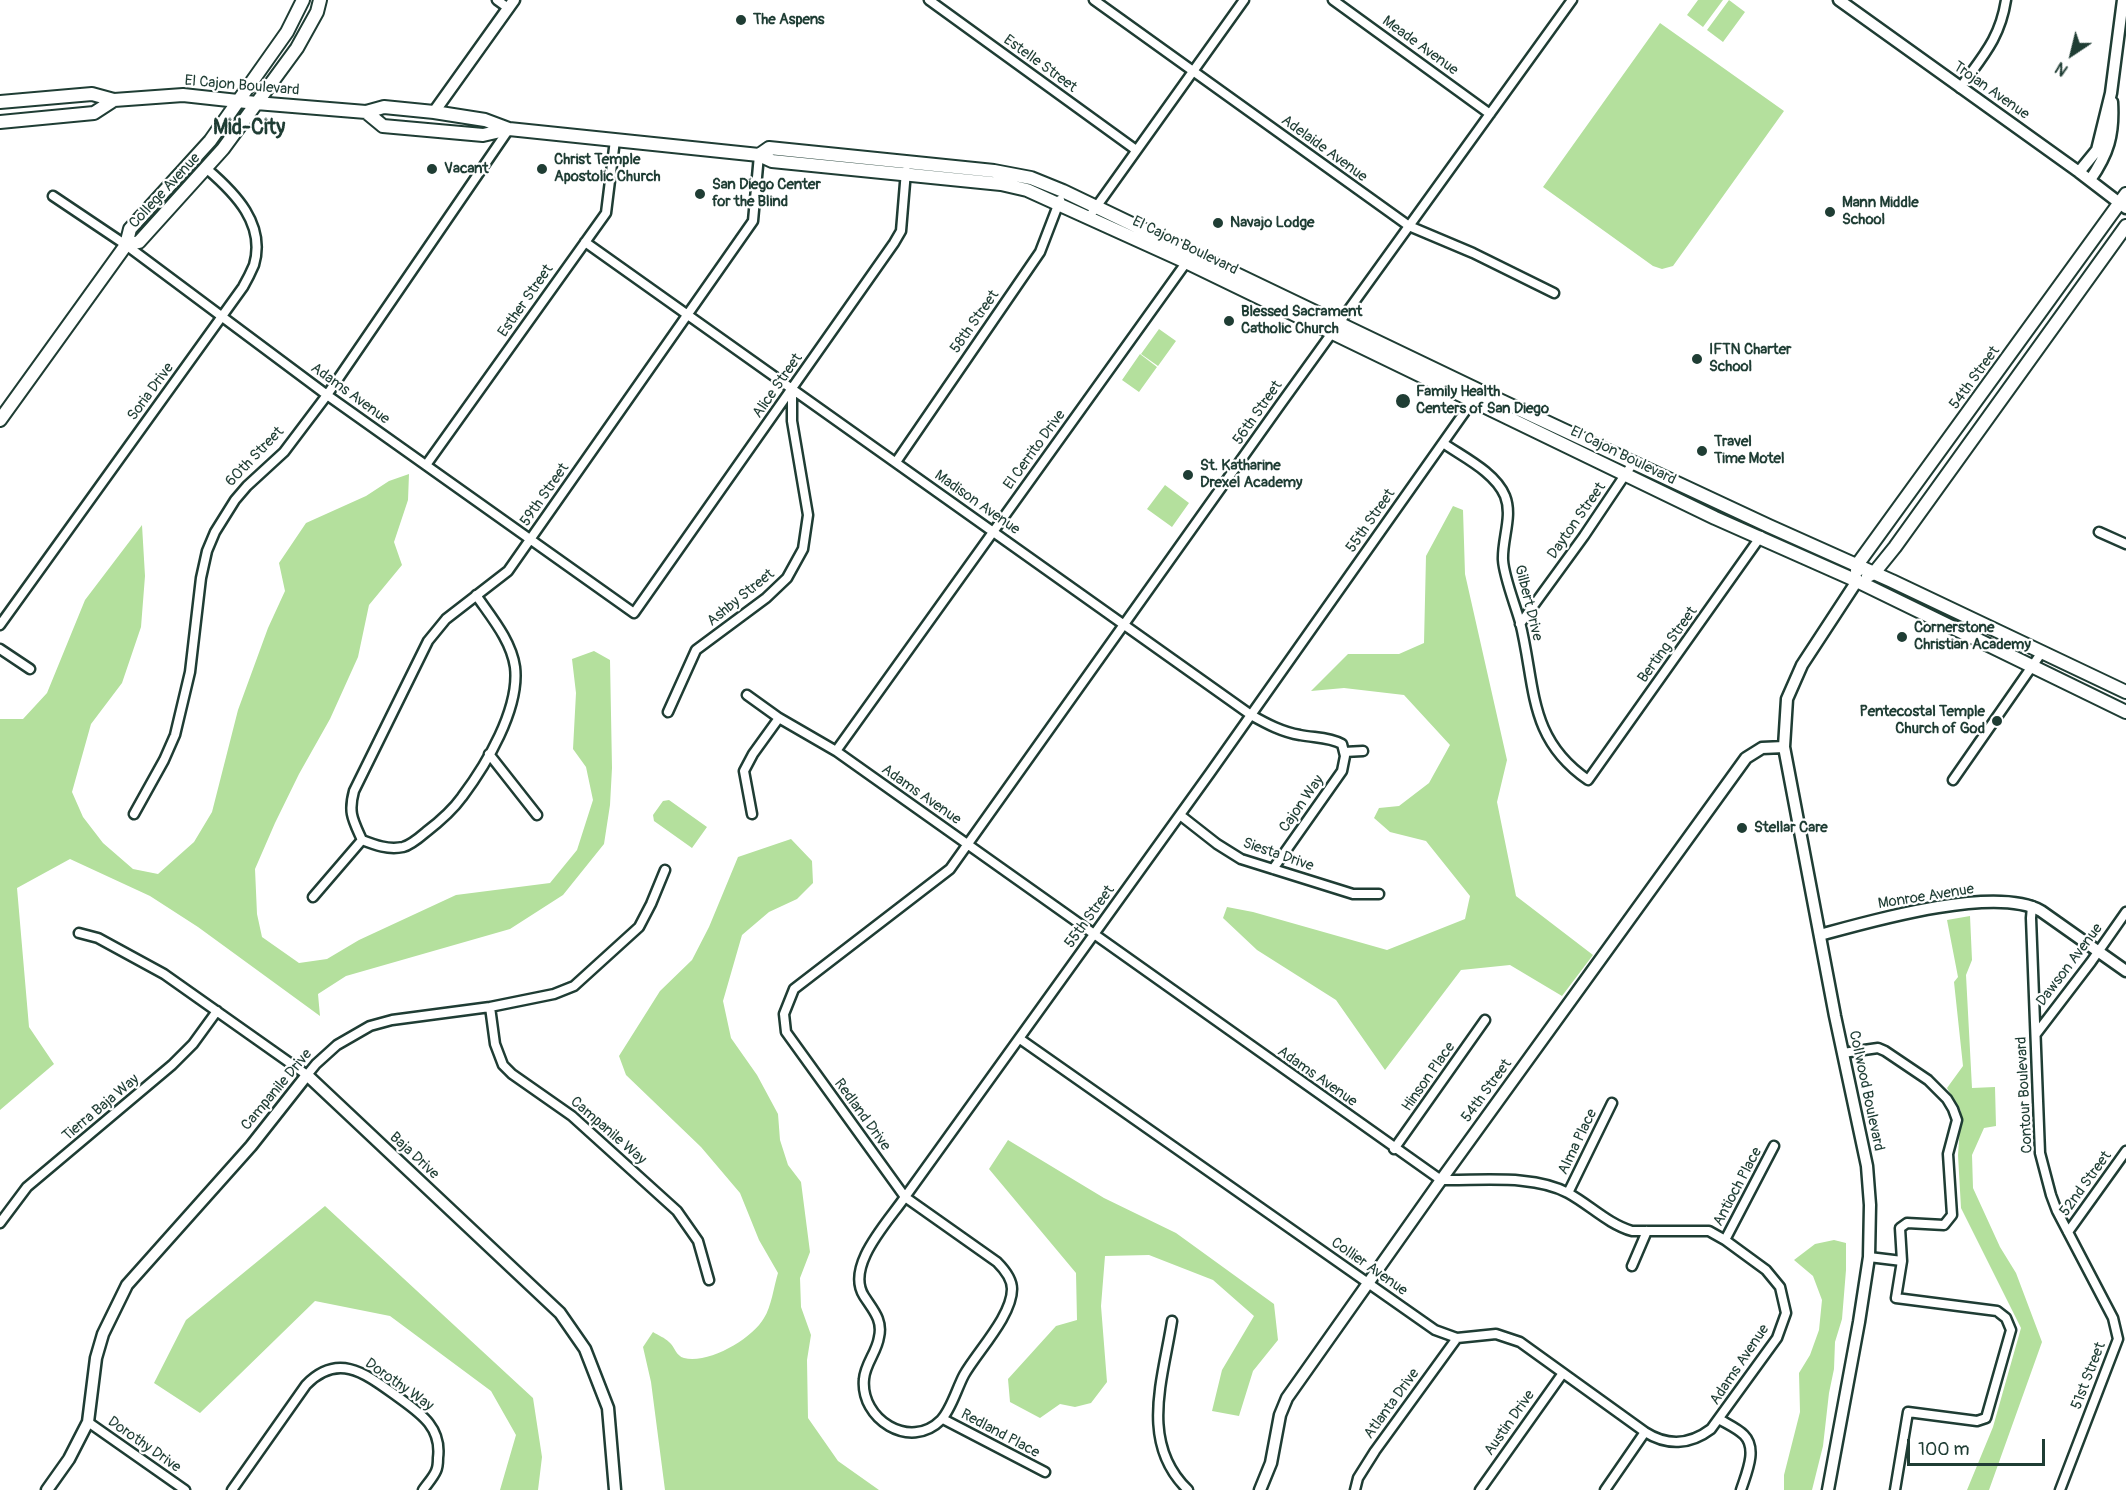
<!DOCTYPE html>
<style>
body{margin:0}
#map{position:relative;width:2126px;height:1490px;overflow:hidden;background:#fff;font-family:Pangolin,sans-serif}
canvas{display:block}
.north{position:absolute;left:2042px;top:24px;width:60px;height:60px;-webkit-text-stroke:4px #fff;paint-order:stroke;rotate:215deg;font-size:16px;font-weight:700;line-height:24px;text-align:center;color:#1f3d34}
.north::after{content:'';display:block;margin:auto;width:21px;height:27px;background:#1f3d34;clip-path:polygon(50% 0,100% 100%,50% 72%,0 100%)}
.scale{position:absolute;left:1907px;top:1439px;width:138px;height:27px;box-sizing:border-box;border:3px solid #1f3d34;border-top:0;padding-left:8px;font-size:18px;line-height:21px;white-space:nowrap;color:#1f3d34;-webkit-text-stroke:4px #fff;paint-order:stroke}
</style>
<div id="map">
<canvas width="2126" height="1490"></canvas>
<div class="north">N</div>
<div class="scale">100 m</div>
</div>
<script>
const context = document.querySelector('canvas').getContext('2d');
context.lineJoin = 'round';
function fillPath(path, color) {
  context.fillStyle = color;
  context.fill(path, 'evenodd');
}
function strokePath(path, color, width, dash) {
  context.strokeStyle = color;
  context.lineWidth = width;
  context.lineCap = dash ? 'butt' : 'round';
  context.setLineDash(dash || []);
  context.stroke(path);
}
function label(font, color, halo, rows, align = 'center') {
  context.font = font + ' Pangolin,sans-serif';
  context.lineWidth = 4.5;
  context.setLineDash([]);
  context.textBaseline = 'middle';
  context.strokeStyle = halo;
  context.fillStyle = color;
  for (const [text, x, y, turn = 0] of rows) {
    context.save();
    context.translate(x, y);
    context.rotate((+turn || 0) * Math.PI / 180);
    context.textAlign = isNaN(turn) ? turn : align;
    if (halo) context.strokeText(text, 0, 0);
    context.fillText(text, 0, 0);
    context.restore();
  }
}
fillPath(new Path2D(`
 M1698,0H1723L1703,27L1687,15Z
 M1729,0L1745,12L1723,42L1707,30Z
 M1660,23L1784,111L1673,266L1662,269L1653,266L1543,187Z
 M1159,329L1176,341L1158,366L1141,354Z
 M1140,354L1157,367L1139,392L1122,380Z
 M409,474L408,500L394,542L402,565L369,605L358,657L330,719L299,774L275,823L255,869L257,914L262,937L299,963L327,959L359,940L456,895L550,883L577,850L593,800L586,767L573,749L576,693L572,659L594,651L610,660L612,768L610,805L604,844L563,895L510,929L346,976L318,994L320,1016L198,927L150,896L70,859L17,888L29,1027L54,1064L0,1110V719H23L47,693L85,600L142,525L145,576L141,627L122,683L91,724L72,792L83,817L103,843L133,869L158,874L194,842L212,812L238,710L268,628L285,591L279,563L306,523L366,496L389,481Z
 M1165,485L1189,503L1172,527L1147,509Z
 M1453,506L1463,510L1465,574L1507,760L1497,802L1516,896L1593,955L1562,996L1510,965L1461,970L1385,1070L1336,1000L1257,950L1223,918L1227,907L1253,912L1387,950L1465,919L1470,896L1426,841L1390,832L1374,818L1379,808L1399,806L1429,783L1450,745L1404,695L1344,688L1311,691L1348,654H1399L1424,643L1426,556Z
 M669,800L707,827L692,848L654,821L653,815L663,801Z
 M791,839L812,861L813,883L797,899L769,912L742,935L723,1001L731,1038L757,1075L778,1114L780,1140L788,1165L801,1182L810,1252L800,1278L801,1307L811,1335L807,1360L808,1418L838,1461L879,1490H665L651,1382L643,1347L653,1332C658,1335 665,1338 669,1342C675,1347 676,1356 684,1358C709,1364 752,1339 764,1318C771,1308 774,1286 778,1273L759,1240L740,1193L701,1147L626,1075L619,1056L660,991L692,960L709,927L738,857Z
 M1970,916L1972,960L1966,975L1972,1088L1995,1087L1996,1126L1984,1128L1972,1155L1973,1188L2000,1247L2016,1273L2042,1342L1989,1490H1967L1993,1427L2021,1328L1961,1208L1958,1155L1961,1111L1947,1088L1963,1066L1954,982L1958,977L1947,920Z
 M1008,1140L1104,1198L1176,1233L1274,1304L1278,1340L1253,1371L1239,1416L1212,1411L1222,1370L1254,1316L1213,1280L1149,1255L1105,1256L1101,1306L1107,1382L1091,1403L1075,1407L1060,1404L1040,1418L1010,1402L1008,1379L1056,1326L1077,1320L1076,1273L989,1169Z
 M325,1206L533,1398L542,1457L538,1490H500L516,1435L491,1391L390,1316L315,1301L200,1413L154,1383L186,1320Z
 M1834,1240L1846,1243V1270L1842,1319L1835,1342L1834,1369L1829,1393L1823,1446L1812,1490H1784V1475L1800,1412L1799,1373L1810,1355L1819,1330L1822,1300L1813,1276L1794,1260L1815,1244Z`), '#b4e09d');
const street = new Path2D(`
 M497,0L508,8
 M929,0L1136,150
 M1094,0L1409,226L1473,253L1554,293
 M1333,0L1490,114
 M1960,88C1982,57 2000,39 2006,0
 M53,196L126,245L327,395L634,613L894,243L901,231L906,171
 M1089,217L1244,0
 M585,242L1251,715C1267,724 1282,732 1300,735C1315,738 1329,737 1342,744L1344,752L1363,751
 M1476,396L1210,773L905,1197C888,1222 845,1266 864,1296C873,1310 883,1320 879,1337C877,1352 865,1364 864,1379C860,1419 910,1451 941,1420C951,1410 957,1388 964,1375C977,1352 1012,1316 1012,1289C1012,1279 1004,1269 997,1262L905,1197L786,1032L784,1014L794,989L950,869L1280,405L1572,0
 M1443,443C1463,457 1495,472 1505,496C1513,516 1502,539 1503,560C1504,577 1515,604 1520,622C1536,686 1527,738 1588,780L1761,536
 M896,462L1040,252L1060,200
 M426,465L606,213L615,140
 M2099,532L2126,544
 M1520,624L1584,536L1633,463
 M0,625L243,287C247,280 251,272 254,265C266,224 235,193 207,169
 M0,649L30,669
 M747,695L779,718L836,751L1441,1180C1480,1181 1533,1174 1568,1193C1590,1205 1608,1224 1632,1231H1709L1725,1240L1766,1270L1780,1287L1786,1313L1777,1338L1711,1429C1690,1445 1667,1446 1645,1432L1520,1342L1496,1334L1457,1338L1435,1330L1020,1039
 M668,712L696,650L766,598L787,578L803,549L808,515L792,421V390
 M836,751L1188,260
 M489,754L537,815
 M1953,780L2042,652
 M134,814L164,760L175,735L190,672L201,578L207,551L215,532L235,500L247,486L284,452L327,395L509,129
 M752,814L744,771L753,754L779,718
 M1180,815L1217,844L1241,859L1353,894H1379
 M362,840C353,820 348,813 354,791L428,641L446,619L508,571L753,221L759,155
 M362,840C375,845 388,850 403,847C411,845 419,838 426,832C439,822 452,811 462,797C486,765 520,709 515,667C511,640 491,617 476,595
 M1273,869L1342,771L1345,756L1344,752
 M313,897L362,840
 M2032,906L2031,918L2040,1153L2051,1195L2057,1211L2113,1318L2118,1339L2060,1490
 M79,933L98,938L164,974L307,1075L316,1064L337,1045L370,1026L392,1020L490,1007L554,994L574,986L639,927L651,904L665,870
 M490,1007L495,1044L503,1065L512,1074L572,1116L677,1211L698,1241L709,1280
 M2036,1034L2091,962L2126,912
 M1843,1053L1878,1048L1885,1051L1928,1080L1947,1099L1953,1109L1957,1120L1948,1154L1952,1215L1944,1225L1907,1223L1900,1228L1902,1261L1896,1298L1997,1311L2006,1318L2011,1330L1986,1418L1977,1421L1908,1412L1895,1490
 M1394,1149L1485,1020
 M1568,1193L1612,1103
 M0,1223L27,1187L172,1065L193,1044L217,1011
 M2068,1232L2126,1151
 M1725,1240L1774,1146
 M1869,1257L1902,1261
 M1632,1266L1647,1231
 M1172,1321C1163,1379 1139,1443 1188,1490
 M943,1419L1045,1472
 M1719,1419C1727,1424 1737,1428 1744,1435C1758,1449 1746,1474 1741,1490
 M88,1422L185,1490
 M232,1490L306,1385C339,1351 367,1375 398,1397C420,1413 442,1427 438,1458C438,1462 438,1467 436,1471C433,1478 427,1484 423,1490
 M1355,1490L1358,1478L1375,1451L1457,1338
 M1480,1490L1563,1373
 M1605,1490L1645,1432`);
const secondary = new Path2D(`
 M1839,0L2079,172L2126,208
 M434,112L514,0
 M2079,172L2097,150L2111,93L2123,0
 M2090,180C2108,154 2114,135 2112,102
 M1820,935C1871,921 1995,885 2041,911L2126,971
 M47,1490L69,1459L88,1422L96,1358L103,1334L127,1285L251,1146L307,1075L560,1313L585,1349L608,1408L615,1490
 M1260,1490L1271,1463L1280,1415L1287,1398L1441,1180L1746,758L1762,748L1784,747
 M1828,1490L1859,1322L1869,1257L1870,1205L1867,1166L1835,1016L1784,747L1787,699L1802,665L1857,581`);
const primary = new Path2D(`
 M0,102L92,94L114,100L183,95L256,103L366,112L384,107L434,112L485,120L509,129L759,155L772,161L1001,184L1027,190L1186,262L1715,518L1857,581L2126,712
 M366,112L383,126L483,135L509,129
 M0,122L94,113L114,100
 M759,155L769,148L994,171L1031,178L1063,191L1480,391L1769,526L1892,581L2126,692
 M126,245L139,242L223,149L297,48L317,12L320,0
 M0,420L126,245L130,229L210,141L287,32L303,0
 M1857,571V565L2126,194
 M1868,576L1874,573L1895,547L2126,226`);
strokePath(street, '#1f3d34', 13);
strokePath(secondary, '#1f3d34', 15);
strokePath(primary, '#1f3d34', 16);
strokePath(street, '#fff', 8);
strokePath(secondary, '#fff', 10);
strokePath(primary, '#fff', 12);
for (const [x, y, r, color] of [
 [741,20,6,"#1f3d34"],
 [432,169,6,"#1f3d34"],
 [542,169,6,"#1f3d34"],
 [700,194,6,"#1f3d34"],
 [1830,212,6,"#1f3d34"],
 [1218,223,6,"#1f3d34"],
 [1229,321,6,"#1f3d34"],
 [1697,359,6,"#1f3d34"],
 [1403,401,8,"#1f3d34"],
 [1702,451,6,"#1f3d34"],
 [1188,475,6,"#1f3d34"],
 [1902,637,6,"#1f3d34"],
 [1997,721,6,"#1f3d34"],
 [1742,828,6,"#1f3d34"]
]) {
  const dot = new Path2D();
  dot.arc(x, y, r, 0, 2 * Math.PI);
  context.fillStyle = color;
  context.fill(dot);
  strokePath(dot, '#fff', 2);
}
label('bold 15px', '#1f3d34', '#fff', [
 ["The Aspens",753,20],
 ["Christ Temple",554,160],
 ["Apostolic Church",554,177],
 ["Vacant",444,169],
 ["San Diego Center",712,185],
 ["for the Blind",712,202],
 ["Mann Middle",1842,203],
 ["School",1842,220],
 ["Navajo Lodge",1230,223],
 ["Blessed Sacrament",1241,312],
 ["Catholic Church",1241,329],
 ["IFTN Charter",1709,350],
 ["School",1709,367],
 ["Family Health",1416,392],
 ["Centers of San Diego",1416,409],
 ["Travel",1714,442],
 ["Time Motel",1714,459],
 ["St. Katharine",1200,466],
 ["Drexel Academy",1200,483],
 ["Cornerstone",1914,628],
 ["Christian Academy",1914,645],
 ["Pentecostal Temple",1985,712,"right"],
 ["Church of God",1985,729,"right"],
 ["Stellar Care",1754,828]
], 'left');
label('15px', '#1f3d34', '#fff', [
 ["Meade Avenue",1420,46,36],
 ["Estelle Street",1040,64,36],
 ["El Cajon Boulevard",242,86,5],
 ["Trojan Avenue",1991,91,35],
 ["Adelaide Avenue",1324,149,36],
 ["College Avenue",165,191,-47],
 ["El Cajon Boulevard",1185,246,26],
 ["Esther Street",526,301,-55],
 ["58th Street",975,322,-55],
 ["54th Street",1975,378,-54],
 ["Alice Street",778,386,-55],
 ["Soria Drive",151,392,-54],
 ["Adams Avenue",350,394,36],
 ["56th Street",1258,413,-55],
 ["El Cerrito Drive",1035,450,-54],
 ["El Cajon Boulevard",1623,456,26],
 ["60th Street",255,457,-46],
 ["59th Street",545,495,-55],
 ["Madison Avenue",977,503,35],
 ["55th Street",1371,521,-55],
 ["Dayton Street",1577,521,-55],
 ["Ashby Street",741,598,-39],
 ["Gilbert Drive",1528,603,76],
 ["Berting Street",1668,645,-54],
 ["Adams Avenue",921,795,35],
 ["Cajon Way",1302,804,-55],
 ["Siesta Drive",1278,855,19],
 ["Monroe Avenue",1926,897,-9],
 ["55th Street",1090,917,-54],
 ["Dawson Avenue",2070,965,-53],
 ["Adams Avenue",1317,1077,35],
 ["Hinson Place",1429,1077,-55],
 ["Campanile Drive",277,1090,-50],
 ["54th Street",1487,1091,-54],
 ["Collwood Boulevard",1866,1091,78],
 ["Contour Boulevard",2025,1095,-93],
 ["Tierra Baja Way",101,1108,-40],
 ["Redland Drive",862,1115,54],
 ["Campanile Way",608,1131,41],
 ["Alma Place",1578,1142,-64],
 ["Baja Drive",414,1156,43],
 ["52nd Street",2086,1184,-54],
 ["Antioch Place",1738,1187,-62],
 ["Collier Avenue",1369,1267,35],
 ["Adams Avenue",1740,1365,-56],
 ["51st Street",2089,1376,-69],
 ["Dorothy Way",399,1385,35],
 ["Atlanta Drive",1392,1404,-54],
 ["Austin Drive",1510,1423,-55],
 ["Redland Place",1000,1434,28],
 ["Dorothy Drive",144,1445,35]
]);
label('bold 21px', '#1f3d34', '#fff', [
 ["Mid-City",249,129]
]);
</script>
